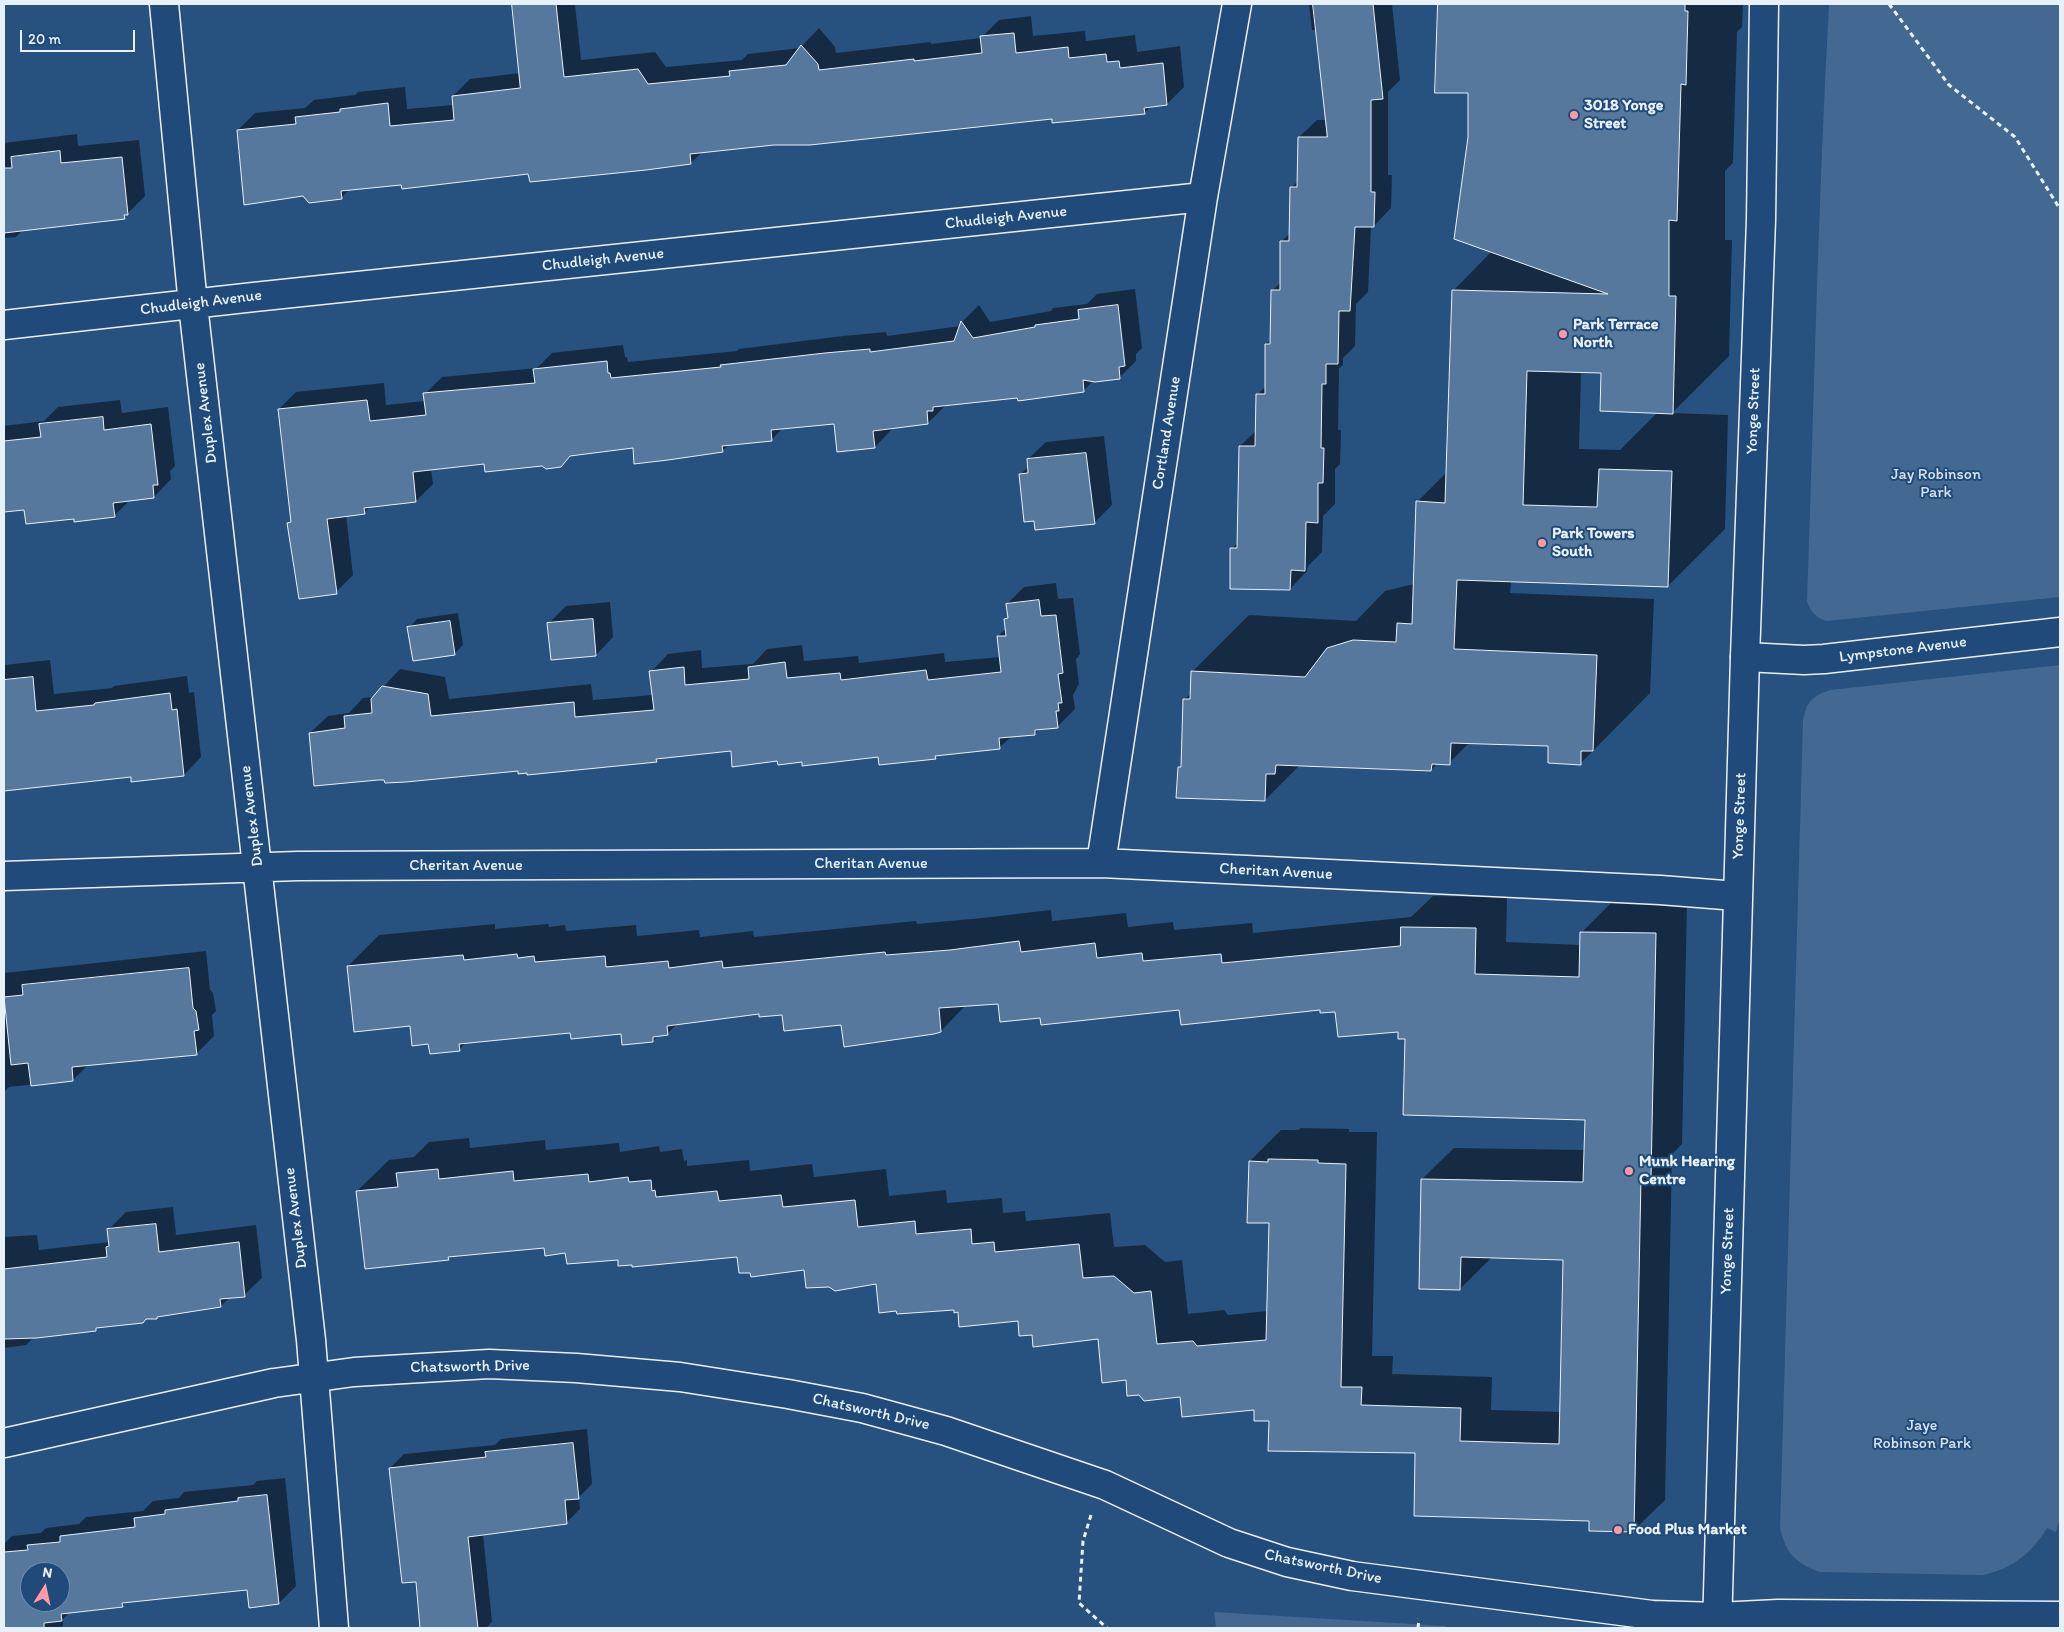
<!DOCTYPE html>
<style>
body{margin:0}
#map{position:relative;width:2064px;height:1632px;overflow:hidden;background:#27517f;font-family:Itim,sans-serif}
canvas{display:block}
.frame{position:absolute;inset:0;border:5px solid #e8f1f8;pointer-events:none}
.north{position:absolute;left:20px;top:1562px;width:50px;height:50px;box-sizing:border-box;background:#1f4a7a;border:1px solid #6f8dac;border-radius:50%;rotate:10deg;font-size:14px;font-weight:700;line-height:20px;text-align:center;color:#e8f1f8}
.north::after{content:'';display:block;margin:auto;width:18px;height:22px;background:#ff9aa2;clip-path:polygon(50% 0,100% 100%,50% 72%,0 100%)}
.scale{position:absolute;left:20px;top:30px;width:115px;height:22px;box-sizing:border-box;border:2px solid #e8f1f8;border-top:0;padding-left:6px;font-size:15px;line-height:18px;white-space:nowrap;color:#e8f1f8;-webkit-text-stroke:4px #1f4a7a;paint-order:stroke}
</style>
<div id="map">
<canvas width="2064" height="1632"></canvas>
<div class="frame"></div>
<div class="north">N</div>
<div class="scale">20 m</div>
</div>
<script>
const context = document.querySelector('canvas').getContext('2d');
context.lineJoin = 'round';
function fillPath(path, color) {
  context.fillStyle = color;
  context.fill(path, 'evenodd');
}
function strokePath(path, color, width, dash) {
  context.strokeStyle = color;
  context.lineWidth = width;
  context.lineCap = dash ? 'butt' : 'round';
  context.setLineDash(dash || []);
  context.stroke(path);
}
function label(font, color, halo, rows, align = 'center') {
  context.font = font + ' Itim,sans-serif';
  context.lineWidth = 4;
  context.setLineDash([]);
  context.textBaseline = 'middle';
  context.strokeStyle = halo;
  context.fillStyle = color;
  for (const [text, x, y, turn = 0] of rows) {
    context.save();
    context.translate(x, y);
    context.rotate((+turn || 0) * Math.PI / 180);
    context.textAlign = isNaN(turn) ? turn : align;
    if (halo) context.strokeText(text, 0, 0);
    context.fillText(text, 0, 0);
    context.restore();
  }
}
fillPath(new Path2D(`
 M1829,4H2060V597L1827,621C1816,618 1810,612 1807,601C1814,402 1818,203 1829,4Z
 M2060,665V1517L2056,1532L2047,1528C2032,1553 2012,1569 1983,1575L1819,1572C1795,1562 1786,1554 1780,1528L1803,721C1806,702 1812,696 1830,690Z
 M1214,1612L1446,1626V1628H1216Z`), '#436891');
fillPath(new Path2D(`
 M513,4H575L581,60L655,52L666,67L742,60L748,54L800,48L819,28L835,47L836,53L931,42V44L981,38L999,20L1031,16L1033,36L1085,31L1086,41L1135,35L1137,52L1180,46L1184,87L1167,104L1152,106L1144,113L1053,118L774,144L702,152L691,163L530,172L402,184L350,189L341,198L238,130L255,113L305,108L314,100L355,95L358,92L405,87L407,109L454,105L453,96L470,79L520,73Z
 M1309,4H1392L1400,80L1388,92V175H1392L1391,208L1374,226H1371L1368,292L1356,304L1355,346L1343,358V365L1339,368L1338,430H1341L1340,464L1335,469V504L1323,516L1322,552L1308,566L1307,571L1290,589L1232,549L1238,542L1240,446L1257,430V395L1266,386V344L1272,339V291L1281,282L1282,241L1290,233L1291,188L1299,180V137L1317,120H1326L1317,30H1312Z
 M1440,4H1743L1742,27L1737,32L1733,163L1725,171V240H1732L1729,356L1672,413L1728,415L1725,529L1668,586L1511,581L1510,593L1654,599L1650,693L1580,764L1549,745L1470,742L1449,763H1438L1431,770L1300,765L1265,800L1179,768L1182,764L1184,700L1191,693L1192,672L1249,615L1356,621L1385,591L1414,584L1417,502L1447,472L1453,291L1492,251L1469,137V92H1437ZM1581,371L1602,372L1658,412L1620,450L1579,449Z
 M77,134L78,146L139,140L145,196L124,217L24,229L16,237L4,238V143Z
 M1135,289L1142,348L1136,354V361L1119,378L1094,380L1084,390L1018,396L945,406L928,423L892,427V429L875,447L835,422L783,428L772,439L730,444L722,451L634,447L572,454L561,466L485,462L431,469L433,484L416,501L371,506L364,513L346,515L353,575L336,592L289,523L292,520L279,409L296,392L384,383L386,405L425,401V394L442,377L537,368L552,353L623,345L625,357H627L628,362L737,351L739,349L843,336L886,332L887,336L961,326L962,322L979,305L990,322L1051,311L1053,308L1087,304L1097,294Z
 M120,400L122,413L168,407L175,466L170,471L171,479L154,497L131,499L114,516L75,518L25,509L4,511V426L44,421L58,407Z
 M1104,436L1112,505L1094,523L1020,475L1029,466L1028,459L1046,442Z
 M1056,583L1058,599L1073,598L1080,654L1076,659L1079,684L1073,695L1075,709L1057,727L1040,729L1035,734L1012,736L999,748L938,754L935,758L879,755L803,761L778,760L732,750L659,758L656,761L528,772L519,769L386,779L310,733L328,716L349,713L363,698L374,697L400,669L445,677L449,699L591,684L593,700L653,695L651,672L668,654L701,650L702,668L753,664L767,649L802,645L804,661L858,656L859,663L944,653L945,662L1001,657L998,636L1006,629L1005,619L1009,616L1007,604L1024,587Z
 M610,602L613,637L596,655L549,623L566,606Z
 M458,613L463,645L454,654L409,628L417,619Z
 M50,660L54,694L112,688L114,686L187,676L189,693L194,692L201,757L184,775H132L4,790V665Z
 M1433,896L1507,897L1506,942L1581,945L1582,932L1613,901L1687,902L1682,1144L1672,1154L1665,1500L1633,1531L1591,1520L1417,1452L1270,1420L1255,1409L1181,1396L1127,1378L1099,1338L1033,1333L1019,1320L959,1310L878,1283L738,1256L633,1263L619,1259L566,1252L545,1246L451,1256L448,1259L357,1191L389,1160L414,1157L429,1142L469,1138L470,1148L545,1140L546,1150L619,1143L620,1152L659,1146L660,1152L682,1149L684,1161L687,1160V1166L749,1160L750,1171L812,1164L814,1177L886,1169L889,1196L946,1190L947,1203L1002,1198L1003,1213L1025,1211L1026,1221L1110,1213L1114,1247L1145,1245L1165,1262L1182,1260L1188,1314L1224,1310L1228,1315L1268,1311L1270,1222L1250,1161L1281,1130H1298L1301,1128L1349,1129V1132H1377L1372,1356H1393L1392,1374L1492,1377L1491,1410L1561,1412L1564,1258L1492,1257L1460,1289L1422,1179L1454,1148L1585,1150L1586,1118L1406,1038L1400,1031L1336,1010L1321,1008L1180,1009L1041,1017L999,1003L966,1005L941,1031L842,1023L783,1013L760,1012L678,1023L667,1034L659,1035L653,1041L622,1033L571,1032L466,1042L459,1050L430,1043L348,966L379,935L495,924V929L548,924L549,927L565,925L566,931L636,925L637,936L699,930L700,937L753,931L754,937L916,921L917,924L982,918L1051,910L1052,921L1126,913L1128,927L1173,922L1174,930L1252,923L1253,933L1411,917Z
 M206,951L210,990L213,993L216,1011L212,1015L214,1036L196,1054L89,1064L73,1080L9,1087L4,1092V973Z
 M173,1207L176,1235L256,1225L262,1278L244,1295L230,1297L221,1306L98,1326L95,1329L35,1336L26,1345L4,1348V1237L37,1235L39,1250L110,1242L108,1230L126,1212Z
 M587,1429L592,1484L579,1497L580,1509L566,1523L483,1534L492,1622L486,1628H422L417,1580L390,1468L404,1454L495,1445L501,1439Z
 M285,1478L296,1586L279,1603L249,1588L126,1602L122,1606L70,1612L63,1619V1626L61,1628H4V1544L12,1536L41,1533L46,1528L79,1524L86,1517L143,1511L153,1501L179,1498L184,1492L253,1485L257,1481ZM30,1572H60V1602H30Z`), '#0007');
const building = new Path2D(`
 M512,4H556L564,77L638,69L648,84L730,76L729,71L786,65L801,45L818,64L819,70L914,59V61L982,53L980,36L1014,33L1016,53L1068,47L1069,58L1106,54L1107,62L1119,61L1120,68L1163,63L1167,105L1144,108L1145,114L1052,123V119L810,145H774L690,154L691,164L646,170L530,182L528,174L402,189L401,185L341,191L342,199L309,203L303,196L244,205L237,130L296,124L295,117L340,112V109L388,103L390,126L454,120L452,96L520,88Z
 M1313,4H1373L1383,99L1371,100V192H1375L1374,227H1355L1350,311H1339L1338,364H1326V384H1322L1321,448H1324L1323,483H1318V523L1306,522L1305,571L1291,570L1290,590L1230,589V548H1237L1239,446H1255L1256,394H1265V344H1270L1271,290H1280V241H1289L1290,187H1297L1298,137H1327Z
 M1438,4H1685V11H1688L1686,85L1681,84L1677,221L1669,220V296H1676L1673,414L1600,411L1601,373L1527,371L1523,505L1597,507L1599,469L1672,471L1668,587L1457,580L1454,649L1597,655L1593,751H1581V765L1548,763V746L1451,743L1450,765L1432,764L1431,771L1276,765L1275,774H1266L1265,801L1176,798L1178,767H1181L1183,699H1190L1191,671L1305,677L1327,648L1353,640L1396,642L1397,623L1412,624L1416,501L1445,503L1452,290L1608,294L1454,239L1468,137V93H1435Z
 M60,151L61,163L122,157L128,215H124L125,219L4,233V168H12L11,157Z
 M1118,305L1125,366L1119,367L1120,379L1095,382L1083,380L1084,392L1018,401L1017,398L933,407V411H927L928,424L873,431L875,448L837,452L834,424L771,430L772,441L722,446L723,452L668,460L634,464L633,448L570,456L561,467L546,469L542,466L485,472L484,464L413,472L416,502L364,508L365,514L327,519L337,594L299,599L287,523L291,522L278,409L367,400L370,421L426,415L423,393L535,383L533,369L607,361L608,373H610L611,378L721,367L720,365L825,353L870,349V352L954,341L961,321L973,338L1035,327V325L1079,319L1078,310Z
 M103,417L104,430L151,424L158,485H153L154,498L113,503L115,517L74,522V519L26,524L24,510L4,512V441L41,437L39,424Z
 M1086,453L1095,524L1035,530L1034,521L1024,522L1019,474L1028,473L1027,459Z
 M1039,600L1041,616L1056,615L1063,673L1058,674L1062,703H1058L1059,711H1056L1058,728L1035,730V735L999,738L1000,749L935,756L936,759L879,765L878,757L802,766V762L778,765L777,761L732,767L731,751L656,759L657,762L527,775V773L518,774V771L406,782L385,783L384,780H378L314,786L309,733L345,728L344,716L372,713L371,699L382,686L428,694L431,716L574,702L575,717L654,710L649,671L684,667L685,685L749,679L748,667L785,662L787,678L840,673L841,680L926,670L928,680L1001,672L997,636H1006L1004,619L1008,618L1006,604Z
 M593,619L596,656L551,660L547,623Z
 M450,621L455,655L413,661L407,627Z
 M33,677L36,711L94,705L95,703L170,693L172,710L177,709L184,776L131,782V777L4,791V680Z
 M1401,927L1476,928L1475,974L1579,977L1580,932L1656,933L1651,1177H1641L1634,1532L1589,1531V1521L1414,1516L1415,1453L1268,1451L1269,1421H1254V1410L1182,1417L1180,1397L1144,1401L1139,1395L1127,1396L1126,1380L1102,1383L1098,1339L1033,1347L1032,1335L1019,1336L1018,1321L959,1327L958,1312L954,1313V1310L897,1314L896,1311L879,1313L876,1284L835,1291L829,1287L806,1288L804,1270L751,1277L750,1273H739L737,1257L632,1267V1265L618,1266V1260L567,1264L565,1253L545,1256L544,1248L448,1257L449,1260L365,1269L356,1191L398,1187L396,1173L438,1169L439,1179L513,1171L514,1181L588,1174L589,1182L628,1177L629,1182L651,1180L652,1191L655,1190L656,1197L717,1191L719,1201L781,1195L783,1207L855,1200L858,1227L915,1221L916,1234L971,1229L972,1244L994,1242L995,1252L1079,1244L1083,1278L1114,1276L1134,1293L1151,1291L1157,1344L1193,1341L1197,1346L1266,1340L1269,1223H1247L1249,1161L1268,1162V1159L1318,1160V1163L1346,1164L1341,1387H1362L1361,1405L1461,1408L1460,1441L1559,1444L1563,1260L1461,1257L1460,1290L1419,1289L1421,1179L1583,1182L1585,1120L1403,1115L1405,1039H1398V1032L1338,1037L1335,1012L1320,1013V1010L1181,1025L1179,1010L1041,1025L1040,1018L1000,1022L998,1004L939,1008L941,1032L934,1034L844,1047L841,1025L784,1031L782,1015L759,1017V1014L667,1026L668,1035L653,1037V1042L622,1045L621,1034L571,1039L570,1033L459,1044L460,1051L430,1054L428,1044L412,1046L410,1026L354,1032L347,966L463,955L464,960L517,954L518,958L534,956L535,962L605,956L606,967L668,961L669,968L722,961L723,968L885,952L886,955L950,950L1019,941L1021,952L1095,943L1097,958L1142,953L1143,961L1221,954L1222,963L1400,946Z
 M189,968L193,1008L196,1011L199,1030L194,1031L197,1055L72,1067L73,1081L31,1086L28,1063L11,1065L4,997L23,995L22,985Z
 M156,1224L159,1252L239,1242L245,1297L220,1299L221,1307L157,1317V1319H146L143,1323L96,1328V1331L37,1338L4,1339V1269L107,1257L106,1247L109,1246L107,1229Z
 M573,1443L579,1499L565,1500L567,1524L468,1537L478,1628H420L416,1582L402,1583L389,1468L486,1457L485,1452Z
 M267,1495L279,1604L249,1608L247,1590L122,1603L123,1607L61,1614L62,1621L44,1623V1628H4V1552L28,1550L27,1545L60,1542V1536L135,1527L134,1518L165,1514V1510L238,1501V1498ZM30,1572H60V1602H30Z`);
fillPath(building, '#57789d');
strokePath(building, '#e8f1f8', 1);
const minor = new Path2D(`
 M164,4L193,305L311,1340L334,1628
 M4,325L254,297L1203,197
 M1745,657L1804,660L1824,659L2060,632
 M1101,863L1203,197L1237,4
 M4,876L298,866L1101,863L1660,890L1737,896
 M4,1443L274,1383L354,1372L489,1364L576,1368L680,1377L788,1394L862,1408L946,1431L1105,1485L1229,1543L1287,1562L1352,1576L1652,1615L1718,1617L1778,1614L2060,1616`);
const primary = new Path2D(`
 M1717,1628L1745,657L1761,220L1764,4`);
strokePath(minor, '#e8f1f8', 31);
strokePath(primary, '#e8f1f8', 31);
strokePath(new Path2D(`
 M1889,4L1949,85L2015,137L2060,209
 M1091,1515L1083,1541L1079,1603L1107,1628
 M1418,1628L1419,1619`), '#e8f1f8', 3, [5, 4]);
strokePath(minor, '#1f4a7a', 28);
strokePath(primary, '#1f4a7a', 28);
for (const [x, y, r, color] of [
 [1574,115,5,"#ff9aa2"],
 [1563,334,5,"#ff9aa2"],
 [1542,543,5,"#ff9aa2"],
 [1629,1171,5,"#ff9aa2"],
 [1618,1530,5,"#ff9aa2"]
]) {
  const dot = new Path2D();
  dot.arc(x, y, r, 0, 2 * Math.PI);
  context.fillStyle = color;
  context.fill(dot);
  strokePath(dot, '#1f4a7a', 2);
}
label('bold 16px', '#e8f1f8', '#1f4a7a', [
 ["3018 Yonge",1584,106],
 ["Street",1584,124],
 ["Park Terrace",1573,325],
 ["North",1573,343],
 ["Park Towers",1552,534],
 ["South",1552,552],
 ["Munk Hearing",1639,1162],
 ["Centre",1639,1180],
 ["Food Plus Market",1628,1530]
], 'left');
label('16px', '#e8f1f8', '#1f4a7a', [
 ["Chudleigh Avenue",1006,218,-6],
 ["Chudleigh Avenue",603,260,-6],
 ["Chudleigh Avenue",201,303,-7],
 ["Yonge Street",1754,411,-88],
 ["Duplex Avenue",206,413,-97],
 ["Cortland Avenue",1167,433,-81],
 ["Lympstone Avenue",1903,650,-7],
 ["Duplex Avenue",252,816,-97],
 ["Yonge Street",1740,816,-88],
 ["Cheritan Avenue",871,864],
 ["Cheritan Avenue",466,866],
 ["Cheritan Avenue",1276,872,3],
 ["Duplex Avenue",296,1218,-97],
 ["Yonge Street",1728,1251,-88],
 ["Chatsworth Drive",470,1367,-1],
 ["Chatsworth Drive",871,1412,13],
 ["Chatsworth Drive",1323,1567,12]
]);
label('16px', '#d8e3ee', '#1f4a7a', [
 ["Jay Robinson",1936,475],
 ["Park",1936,493],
 ["Jaye",1922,1426],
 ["Robinson Park",1922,1444]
]);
</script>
